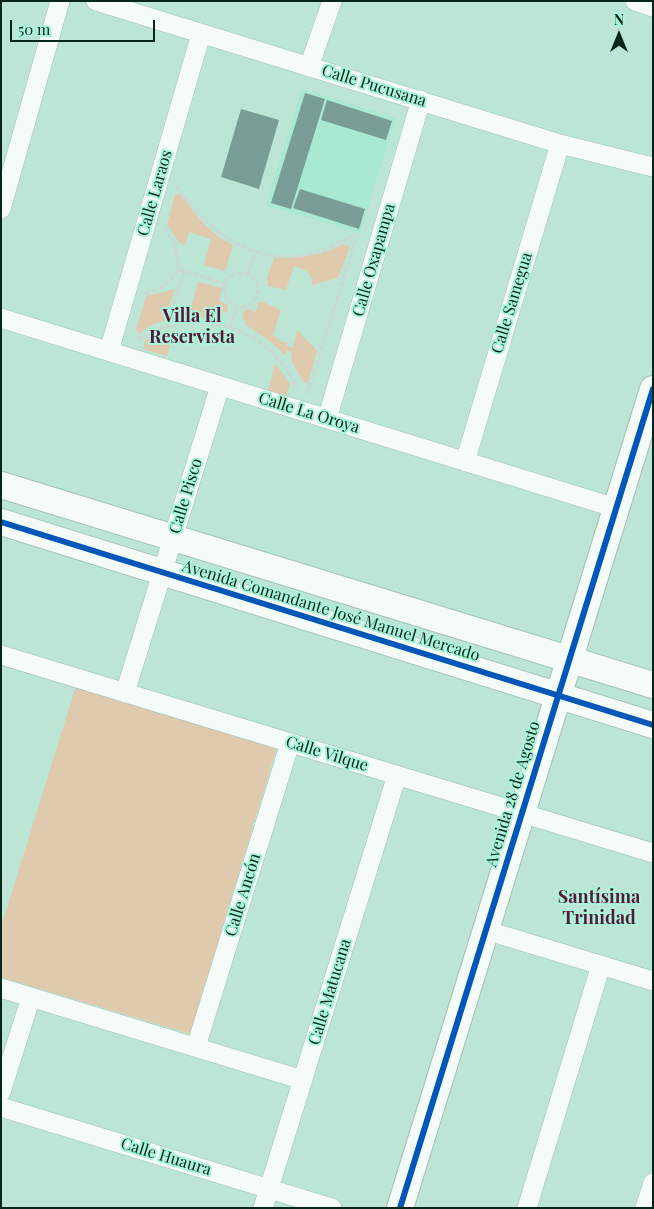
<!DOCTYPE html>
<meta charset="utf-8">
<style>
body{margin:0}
#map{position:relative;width:654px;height:1209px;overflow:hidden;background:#bce5d5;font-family:"Playfair Display",serif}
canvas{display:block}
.frame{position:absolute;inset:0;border:2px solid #06261c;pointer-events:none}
.north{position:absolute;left:594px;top:10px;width:50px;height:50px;-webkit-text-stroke:4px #abf6d9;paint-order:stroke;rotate:0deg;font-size:14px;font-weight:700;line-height:20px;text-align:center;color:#06261c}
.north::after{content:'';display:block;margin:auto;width:18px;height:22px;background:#06261c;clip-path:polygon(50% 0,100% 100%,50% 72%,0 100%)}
.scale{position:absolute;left:10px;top:20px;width:145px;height:22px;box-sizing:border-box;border:2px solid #06261c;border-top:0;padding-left:6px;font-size:15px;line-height:18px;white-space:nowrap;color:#06261c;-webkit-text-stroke:4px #abf6d9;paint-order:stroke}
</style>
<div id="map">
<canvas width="654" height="1209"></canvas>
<div class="frame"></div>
<div class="north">N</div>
<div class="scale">50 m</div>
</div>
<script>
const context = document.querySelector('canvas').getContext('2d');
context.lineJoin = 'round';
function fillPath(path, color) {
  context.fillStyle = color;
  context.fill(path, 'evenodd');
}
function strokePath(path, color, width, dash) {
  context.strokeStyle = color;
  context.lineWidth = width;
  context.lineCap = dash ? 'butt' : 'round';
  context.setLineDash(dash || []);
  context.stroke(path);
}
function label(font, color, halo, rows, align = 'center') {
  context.font = font + ' "Playfair Display",serif';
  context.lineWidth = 4;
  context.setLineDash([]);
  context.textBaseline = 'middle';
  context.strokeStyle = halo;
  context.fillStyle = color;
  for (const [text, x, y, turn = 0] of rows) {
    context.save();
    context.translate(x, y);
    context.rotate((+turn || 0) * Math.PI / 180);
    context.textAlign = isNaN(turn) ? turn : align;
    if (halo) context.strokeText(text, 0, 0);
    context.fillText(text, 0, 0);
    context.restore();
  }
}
fillPath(new Path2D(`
 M302,89L396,118L360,233L266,205Z`), '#a9e9d1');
fillPath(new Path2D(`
 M175,194L181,195C195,214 211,235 233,245L225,271L204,265L211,239L189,232L185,246L179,242L167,225Z
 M343,244L350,246L338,278L312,285C313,272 305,270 294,266L286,290L268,286L267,277L274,258C299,257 321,257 343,244Z
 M198,282L222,288L219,301L228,305L227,312L222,313L219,319L196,317L172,319L176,306L191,307Z
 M175,289L165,320L149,326L140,334L136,330L146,296Z
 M261,301L281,310L273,335L282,342H287V346L293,348L297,330L317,350L308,383H304L291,360L292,352L286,351L285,355L267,339L246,325L245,320L242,319V314L247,308L255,312L258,307L257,303Z
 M174,330L167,356L143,349L145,339Z
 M275,364L290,383L287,396L268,390Z
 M76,686L277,747L190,1034L1,977V927Z`), '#dfcaae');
fillPath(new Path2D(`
 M305,93L325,99L291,209L271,203Z
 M327,100L392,121L386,140L321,120Z
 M241,109L279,120L259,189L221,177Z
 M300,189L365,209L359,229L293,208Z`), '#799c94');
const street = new Path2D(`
 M96,1L560,144L653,167
 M635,1L653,7
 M309,67L332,1
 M1,209L60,1
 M1,318L616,508
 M109,351L201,34
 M327,419L421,100
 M465,462L560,144
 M1,655L653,853
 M125,693L220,386
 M485,930L653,981
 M1,988L303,1080
 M196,1047L290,743
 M1,1092L31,997
 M1,1107L332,1208
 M263,1208L397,775
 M527,1208L601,965
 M645,1208L653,1183`);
const secondary = new Path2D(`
 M1,485L653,685
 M1,522L653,725
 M400,1208L653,389`);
strokePath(street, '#a1c1b5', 20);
strokePath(secondary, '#a1c1b5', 28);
strokePath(new Path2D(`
 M176,186C209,231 251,267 311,254C327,250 343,241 357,234
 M179,269L225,284
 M224 290a17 17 0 1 1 34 0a17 17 0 1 1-34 0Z
 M247,274L256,252
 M145,294C163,289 168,284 179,269L175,245L164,228
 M167,326L184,271
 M230,328L237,306
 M137,340C194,304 270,326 297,389
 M307,394L357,235`), '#cad7d2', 3, [5, 2.5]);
strokePath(street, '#f5fbf9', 19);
strokePath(secondary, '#f5fbf9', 26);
strokePath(new Path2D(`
 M1,522L653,725
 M400,1208L653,389`), '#0057b8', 6);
label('16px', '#06261c', '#abf6d9', [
 ["Calle Pucusana",374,86,17],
 ["Calle Laraos",155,193,-74],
 ["Calle Oxapampa",374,260,-74],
 ["Calle Samegua",512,303,-73],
 ["Calle La Oroya",309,413,17],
 ["Calle Pisco",186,496,-73],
 ["Avenida Comandante José Manuel Mercado",331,611,17],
 ["Calle Vilque",327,754,17],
 ["Avenida 28 de Agosto",513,794,-73],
 ["Calle Ancón",243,895,-73],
 ["Calle Matucana",330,992,-73],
 ["Calle Huaura",166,1157,17]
]);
label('bold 18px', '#56193c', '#abf6d9', [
 ["Villa El",192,316],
 ["Reservista",192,337],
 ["Santísima",599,897],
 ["Trinidad",599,918]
]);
</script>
